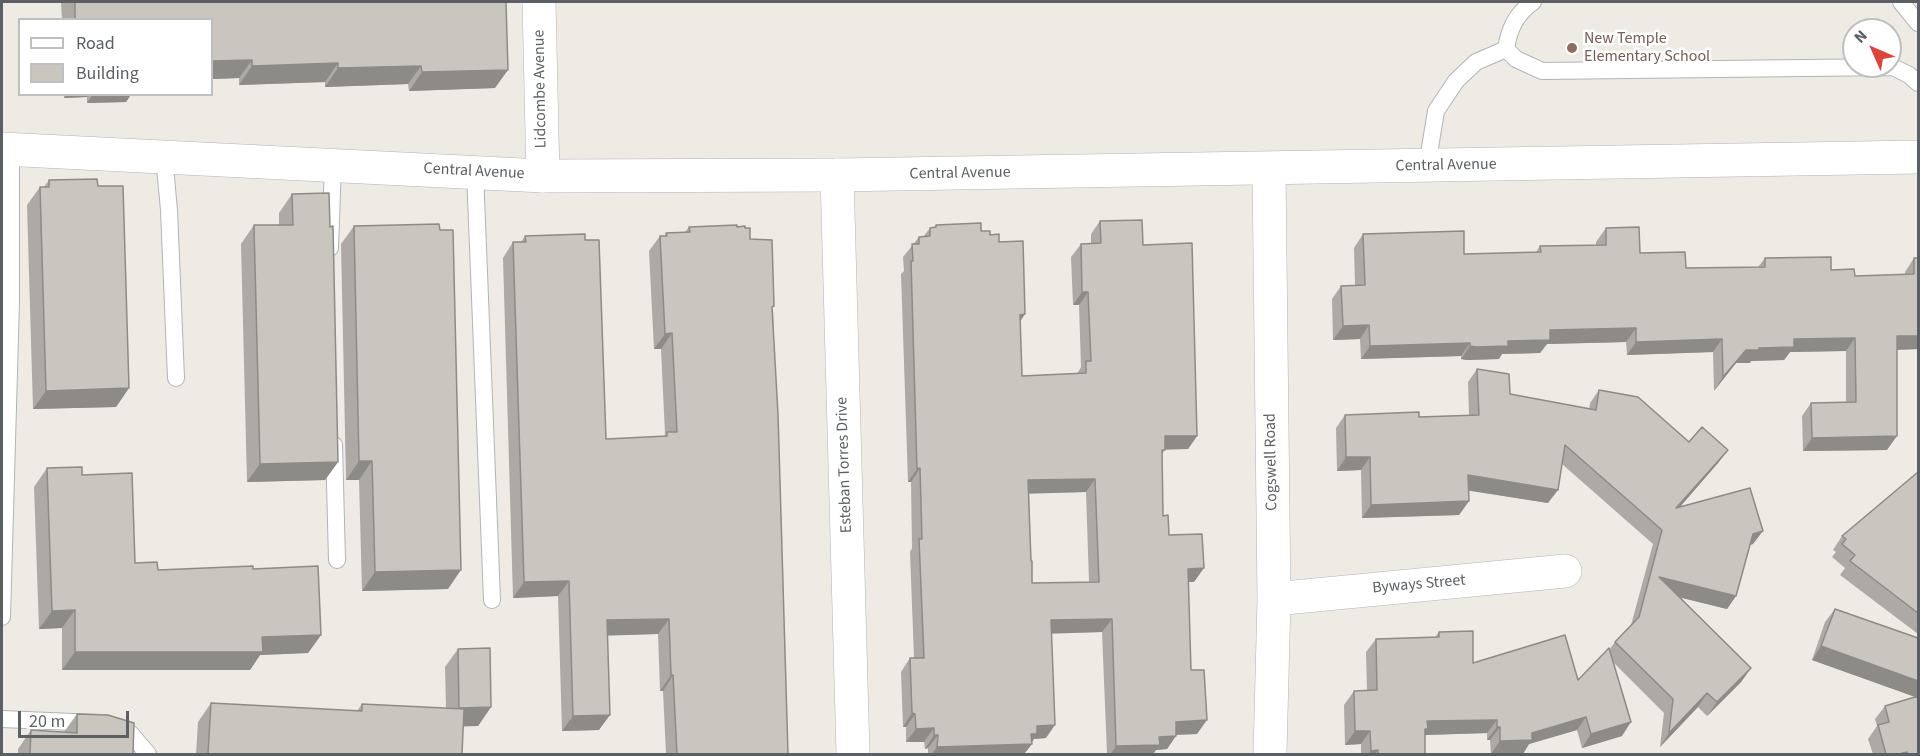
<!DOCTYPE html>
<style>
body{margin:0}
#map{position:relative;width:1920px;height:756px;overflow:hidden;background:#edebe4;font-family:"Source Sans 3",sans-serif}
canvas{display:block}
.frame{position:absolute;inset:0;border:3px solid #5c5f63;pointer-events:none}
.legend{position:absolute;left:18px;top:18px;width:195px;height:78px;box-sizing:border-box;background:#fff;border:2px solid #bebfc1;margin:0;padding:8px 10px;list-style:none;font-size:18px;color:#5c5f63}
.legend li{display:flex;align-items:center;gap:12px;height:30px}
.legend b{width:30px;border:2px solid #bebfc1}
.north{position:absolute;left:1842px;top:18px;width:60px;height:60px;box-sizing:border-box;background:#fff;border:2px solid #bebfc1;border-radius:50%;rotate:315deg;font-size:16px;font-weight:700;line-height:24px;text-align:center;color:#5c5f63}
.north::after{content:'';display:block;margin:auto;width:21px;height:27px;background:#dc443c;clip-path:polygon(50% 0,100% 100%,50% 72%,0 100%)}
.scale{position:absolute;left:18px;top:711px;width:111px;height:27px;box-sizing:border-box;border:3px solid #5c5f63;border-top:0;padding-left:8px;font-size:18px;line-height:21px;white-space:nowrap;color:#5c5f63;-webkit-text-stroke:4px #fff;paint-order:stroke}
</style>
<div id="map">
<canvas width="1920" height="756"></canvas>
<div class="frame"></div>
<ul class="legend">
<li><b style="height:8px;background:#fff"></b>Road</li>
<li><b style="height:16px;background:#c9c6c0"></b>Building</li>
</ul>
<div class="north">N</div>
<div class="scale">20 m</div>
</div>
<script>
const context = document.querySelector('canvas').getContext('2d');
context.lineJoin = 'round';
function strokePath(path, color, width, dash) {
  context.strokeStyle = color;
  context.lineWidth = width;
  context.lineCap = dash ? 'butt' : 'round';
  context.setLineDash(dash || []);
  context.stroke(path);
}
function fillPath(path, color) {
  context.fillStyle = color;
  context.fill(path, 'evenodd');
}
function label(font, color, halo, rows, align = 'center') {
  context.font = font + ' "Source Sans 3",sans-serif';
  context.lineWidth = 5;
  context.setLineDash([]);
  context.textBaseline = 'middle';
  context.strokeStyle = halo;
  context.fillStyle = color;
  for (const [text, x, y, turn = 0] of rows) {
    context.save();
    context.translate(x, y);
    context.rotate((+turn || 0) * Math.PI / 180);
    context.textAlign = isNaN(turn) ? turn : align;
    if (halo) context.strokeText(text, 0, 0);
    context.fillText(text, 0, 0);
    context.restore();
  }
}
const lane = new Path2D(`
 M1533,2C1516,14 1509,29 1506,49L1516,59L1542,71L1893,67L1909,75L1918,83
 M1901,2L1918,23
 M164,157L169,210L176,378
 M1427,166L1436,111L1456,81L1476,62L1506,49
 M475,172L492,600
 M330,248L333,165
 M334,445L337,560
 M2,617L11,301V150
 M2,719L97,723L130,733L148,754`);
const street = new Path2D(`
 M539,2L543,176
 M1269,169L1274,599L1270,754
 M837,175L853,754
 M1274,599L1565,571`);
const secondary = new Path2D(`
 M2,149L543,176L837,175L1918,157`);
strokePath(lane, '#b1b4b8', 18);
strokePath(street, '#b1b4b8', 34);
strokePath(secondary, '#b0b3b8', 34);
strokePath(lane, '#fff', 16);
strokePath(street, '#fff', 33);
strokePath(secondary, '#fff', 33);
fillPath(new Path2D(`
 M61,2H506L495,88L409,91L408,84L325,87V82L239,85V78L212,79V20H62Z
 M64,94H149L130,96L126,102L87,103V97L64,98Z
 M49,180L129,388L116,407L33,409L27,205L40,187H44Z
 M292,194L338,462L325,480L247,482L241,244L254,225H279V213Z
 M1100,221L1143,245L1197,436L1188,449H1165L1162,455L1163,516L1169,535L1194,582H1188L1191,670L1197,734L1176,735L1167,749L1156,750L1153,754H1107L1102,632L1052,633L1046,738L1034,739L1032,742V744L1024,754H928V748L925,749L924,742H906V727H903L901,672L910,658H914L910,552L912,548L911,482H908L901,274L904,271L903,257L919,237H923L930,228H934L936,225L981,231L990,235L999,242L1020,322L1022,376L1077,374L1081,367L1079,305H1073L1071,257L1081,244H1091V234ZM1086,492L1089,582L1032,583L1031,561L1029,493Z
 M354,226L448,589L362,591L359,480H346L341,244Z
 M689,227H737L745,228L750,239L773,309L788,754H666L663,691H660L658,634L608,635L599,730L562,731L558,596L513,598L503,258L513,242H521L525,236L585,240L606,439L664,436L665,434L661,349H654L649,251L660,236H665L666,233L685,232Z
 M1606,228L1640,253L1686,268L1758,267L1765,258L1831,270L1855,276L1905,275V272L1914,258H1918V349L1897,350L1887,450L1803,451L1802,416L1811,403L1846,402V351L1790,352L1784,360L1751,361L1750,363H1736L1714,391L1713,352L1627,355L1626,342L1547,344L1540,353L1502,354L1499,359L1467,360L1461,359V356L1361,359L1360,339L1333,340L1332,299L1341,286L1355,285L1354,248L1363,234L1464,254L1536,252L1540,246L1596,245V242Z
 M1477,369L1510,394L1589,409L1590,403L1599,390L1689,442L1728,450L1718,463L1679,507L1753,544L1750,545L1736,596L1727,609L1680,597L1751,668L1741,682L1707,716L1698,707L1660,747L1664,713L1614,663L1622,736L1582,748L1577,730L1529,744L1523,754H1491L1490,740H1487V733L1425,735V754H1361V744L1345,745L1344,705L1354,691H1367L1366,652L1376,639L1435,637L1439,632L1473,663L1578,680L1609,650L1615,642L1631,625L1653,544L1562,464L1548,503L1468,490L1469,501L1459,515L1362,518L1361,470L1337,471L1336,428L1345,415L1419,417L1469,415L1468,382Z
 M47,468L82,475L135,563L158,570L253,569L321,635L308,653L260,655L250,670H62V628L39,629L34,487Z
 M1918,472V634L1840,575L1845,568L1832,557L1836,552L1833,550L1842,536Z
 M1835,609L1918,638V754H1873L1868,739L1877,726L1875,719L1885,706L1916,697L1812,660L1825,622Z
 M458,649L491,707L478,726H463L462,754H196L198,722L211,703L357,711L362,704L446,708L445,667Z
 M77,714L133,754H18V749L31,730L64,732Z`), '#adaaa5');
fillPath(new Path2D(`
 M252,60L239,78L212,79V61Z
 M338,63L325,82L239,85L252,66Z
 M421,66L408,84L325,87L338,68Z
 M508,70L495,88L409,91L422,72Z
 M67,94H89L87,97L64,98Z
 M93,94H149L130,96L126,102L87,103Z
 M1082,292H1088L1079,305H1073Z
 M1025,314L1016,328L1020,315Z
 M1369,325L1360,339L1333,340L1343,326Z
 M1636,328L1626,342L1547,344L1540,353L1502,354L1499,359L1467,360L1461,359L1470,346L1508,341L1550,330Z
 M672,333L661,349H654L665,334Z
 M1897,336H1918V349L1888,350Z
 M1855,338L1846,351L1790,352L1784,360L1751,361L1750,363H1736L1714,391L1723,377L1746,350L1794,339Z
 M1722,339L1713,352L1627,355L1636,342Z
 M1470,343L1461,356L1361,359L1370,346Z
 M129,388L116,407L33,409L46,391Z
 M1165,436H1197L1188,449L1156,450Z
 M1897,436L1887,450L1803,451L1812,438Z
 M1728,450L1718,463L1667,522L1676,508Z
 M1346,457H1370L1361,470L1337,471Z
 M359,461H372L359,480H346Z
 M338,462L325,480L247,482L260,464Z
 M920,468L911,482H908L917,469Z
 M1468,475L1558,490L1548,503L1458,489Z
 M1095,479L1086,492L1019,494L1028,480Z
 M1469,501L1459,515L1362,518L1371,505Z
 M1763,531L1753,544L1743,547L1753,534Z
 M1204,568L1194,582H1178L1188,569Z
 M461,570L448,589L362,591L375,572Z
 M1659,577L1736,596L1727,609L1649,590Z
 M569,581L558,596L513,598L524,582Z
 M75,610L62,628L39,629L52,611Z
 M669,619L658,634L596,636L607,620Z
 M1112,619L1102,632L1042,634L1051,620Z
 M321,635L308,653L260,655L250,670H62L75,652L262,637Z
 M1821,646L1918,681V698L1812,660Z
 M1751,668L1741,682L1707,716L1717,702Z
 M671,675H673L663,691H660Z
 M1707,693L1698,707L1660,747L1669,733Z
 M491,707L478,726L446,727L459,708Z
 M912,713L915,714L906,727H903Z
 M610,715L599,730L562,731L573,716Z
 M1586,717L1577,730L1529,744L1523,754H1491L1500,741L1532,733Z
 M1207,720L1197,734L1167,735L1176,722Z
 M1497,720L1487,733L1424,735L1427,721Z
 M1631,722L1622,736L1582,748L1591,734Z
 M1055,725L1046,738L1034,739L1030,744H1032L1024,754H932L937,747L1037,726Z
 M1497,727H1500L1490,740H1487Z
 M934,728L924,742H906L916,729Z
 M1355,731H1370L1361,744L1345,745Z
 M934,735H938L928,748L925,749Z
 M1176,736L1167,749L1156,750L1153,754H1111L1116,746L1159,737Z
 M1378,750L1375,754H1368L1371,751Z`), '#8d8b86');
const building = new Path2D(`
 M75,2H506L508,70L422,72L421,66L338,68V63L252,66V60L212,61V20H75Z
 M97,179L98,186H123L129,388L46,391L40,187H49V180Z
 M329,193L330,227L333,226L338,462L260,464L254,225H293L292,194Z
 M1142,220L1143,245L1192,243L1197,436H1165V450H1162L1163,516L1168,515L1169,535L1202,534L1204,568L1188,569L1191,670H1204L1207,720L1176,722V736L1159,737L1160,745L1116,746L1112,619L1051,620L1055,725L1037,726V734H1031L1032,744L937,747L938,735H934V728L916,729L915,714L912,713L910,658H924L919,539H922L920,468L917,469L911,261H913L912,244H919V237L930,236V228L936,227V225L981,223V231H990V235L999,234V242L1023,241L1025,314L1020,315L1022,376L1086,373V361H1091L1088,292H1082L1081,244L1101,243L1100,221ZM1095,479L1099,582L1032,583V561H1031L1028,480Z
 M439,224L440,230H453L461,570L375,572L372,461H359L354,226Z
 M737,225V227L745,226V228H750V239L772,240L774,306L772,307L778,414L788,754H677L673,675H671L669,619L607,620L610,715L573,716L569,581L524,582L513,242H526L525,236L585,234V240H599L606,439L667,436V432H677L672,333L665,334L660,236H667L666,233L690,232L689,227Z
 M1639,227L1640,253L1685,252L1686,268L1765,267V258L1831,257V270L1854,269L1855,276L1914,274V258H1918V336H1897V436L1812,438L1811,403L1856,402L1855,338L1794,339V347L1759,348V350H1746L1723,377L1722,339L1636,342V328L1550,330V340L1508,341V346L1476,347L1470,346V343L1370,346L1369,325L1343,326L1341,286L1365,285L1363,234L1464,231V254L1541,252L1540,246L1606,245V228Z
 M1477,369L1509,374L1510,394L1596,410L1599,390L1638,397L1689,442L1702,427L1728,450L1676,508L1750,488L1763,531L1753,534L1736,596L1659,577L1751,668L1717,702L1707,693L1669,733L1673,699L1615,642L1639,617L1662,530L1565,445L1558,490L1468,475L1469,501L1371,505L1370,457H1346L1345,415L1419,412V417L1479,415Z
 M82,467V475L132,473L135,563L157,562L158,570L253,566V569L318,566L321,635L262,637L263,652H75V610L52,611L47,468Z
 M1918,472V613L1850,561L1855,555L1842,544L1846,539L1842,536Z
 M1835,609L1918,638V681L1821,646Z
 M1473,631V663L1565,635L1578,680L1609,648L1631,722L1591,734L1586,717L1532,733V740L1500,741V727H1497V720L1427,721L1428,729H1425V754H1378V750L1371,751L1370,731H1355L1354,691L1377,690L1376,639L1439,637V632Z
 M490,648L491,707L459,708L458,649Z
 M1918,696V754H1908L1907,752L1899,754H1886L1878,725L1889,722L1885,706Z
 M211,703L362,711V704L464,709L462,754H208Z
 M77,714L108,715L134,723L133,754H30L31,730L77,733Z`);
fillPath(building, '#c9c6c0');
strokePath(building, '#8d8b86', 1.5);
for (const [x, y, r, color] of [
 [1572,48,6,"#8d6e63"]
]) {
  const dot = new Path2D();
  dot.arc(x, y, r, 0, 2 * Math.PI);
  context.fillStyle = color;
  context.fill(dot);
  strokePath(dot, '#fff', 2);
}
label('16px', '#785e54', '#fff', [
 ["New Temple",1584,39],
 ["Elementary School",1584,57]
], 'left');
label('16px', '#5c5f63', '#fff', [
 ["Lidcombe Avenue",541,89,-91],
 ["Central Avenue",1446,166,-1],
 ["Central Avenue",474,172,3],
 ["Central Avenue",960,174,-1],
 ["Cogswell Road",1272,462,-91],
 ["Esteban Torres Drive",845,465,-92],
 ["Byways Street",1419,585,-5]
]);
</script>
